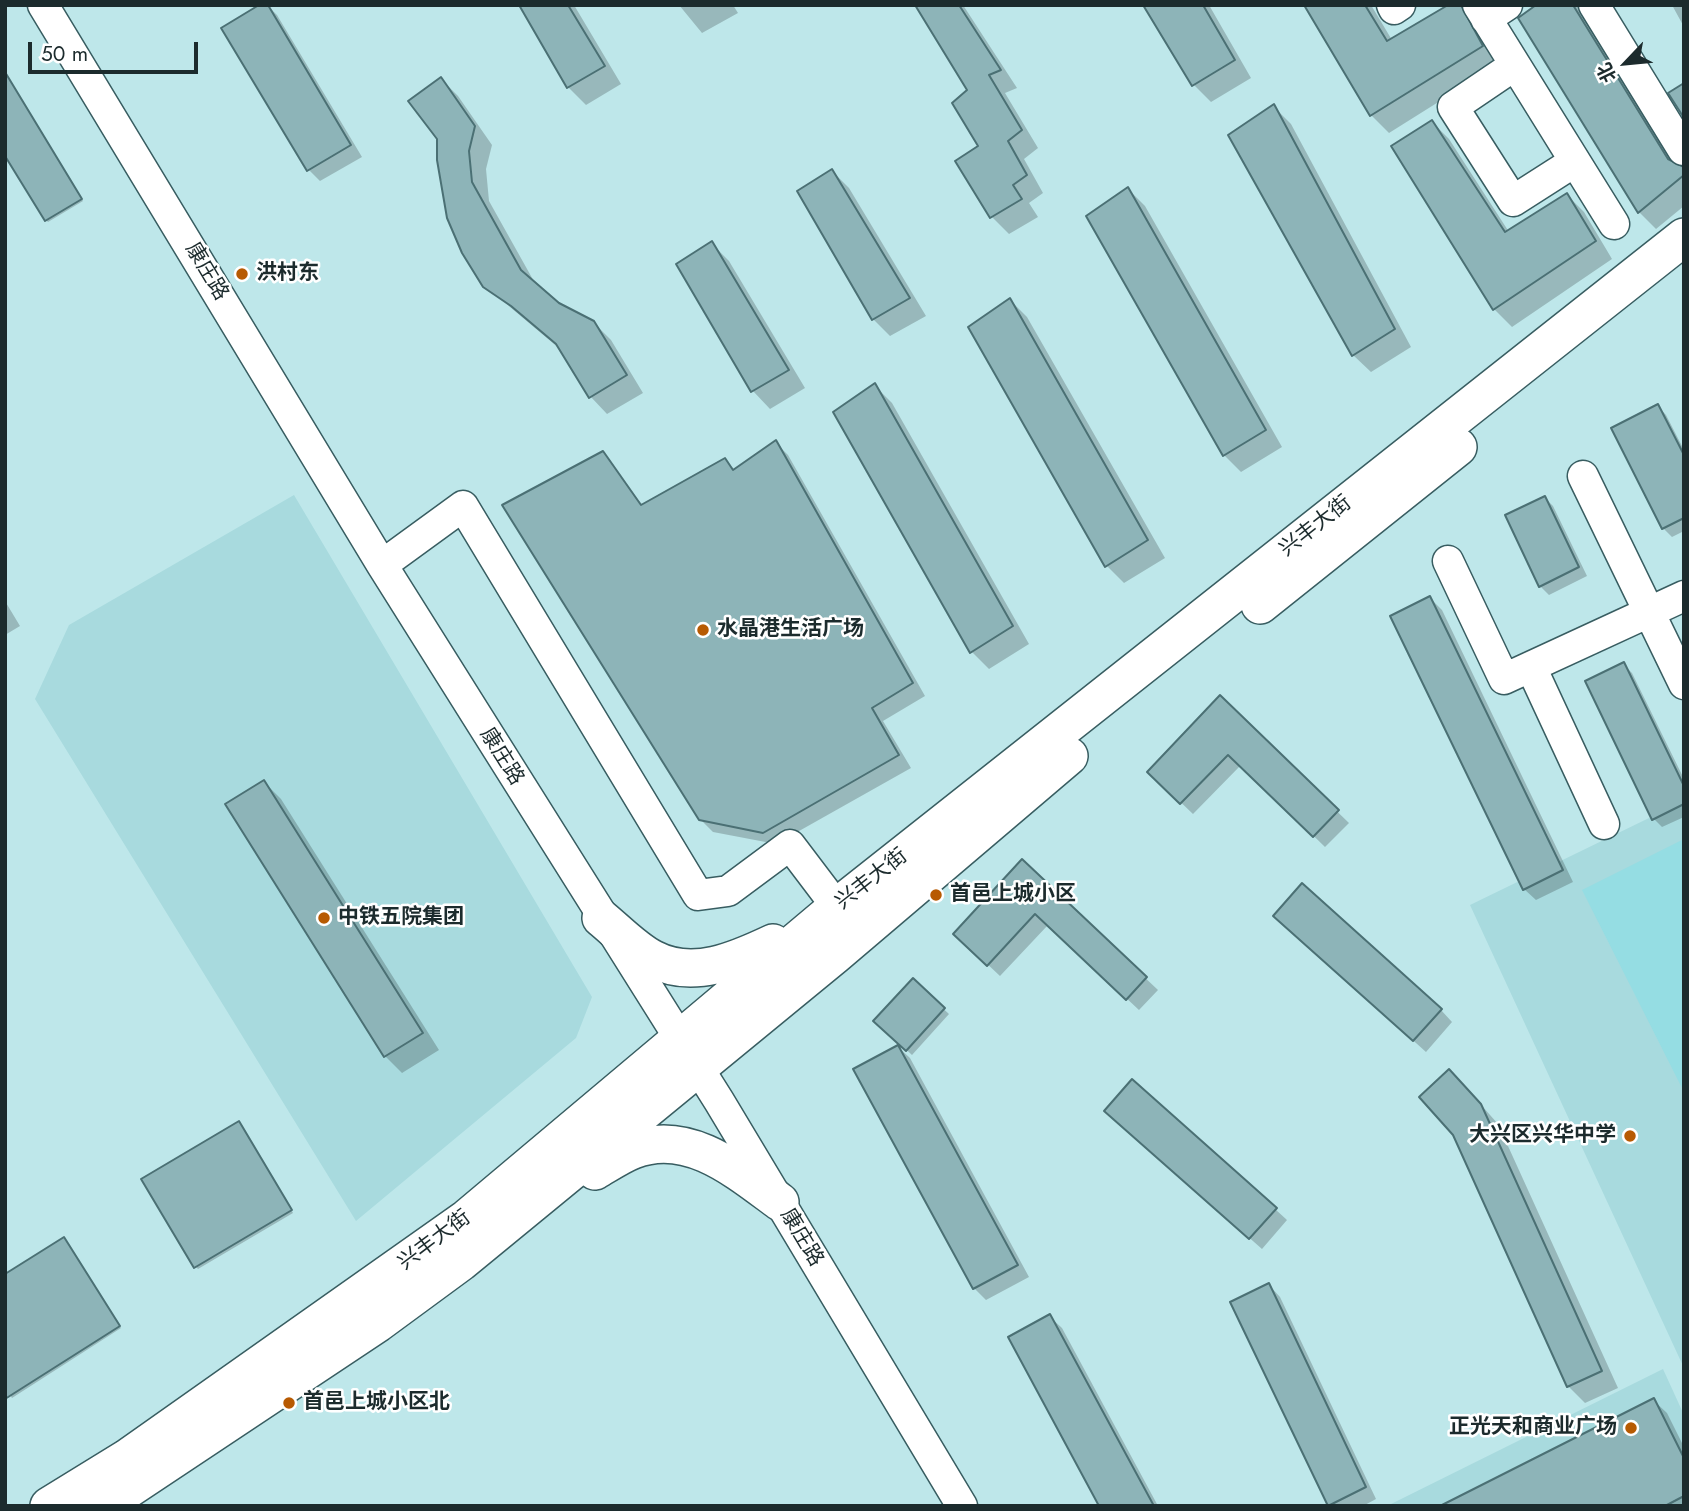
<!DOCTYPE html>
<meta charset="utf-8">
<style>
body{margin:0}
#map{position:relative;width:1689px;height:1511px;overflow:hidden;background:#bee7ea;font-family:Jost,"Noto Sans SC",sans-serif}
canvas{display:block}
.frame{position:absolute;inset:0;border:7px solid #1c2b2d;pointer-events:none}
.north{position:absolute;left:1591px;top:28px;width:70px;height:70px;-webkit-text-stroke:5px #fff;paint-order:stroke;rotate:244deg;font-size:19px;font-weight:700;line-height:28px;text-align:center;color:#1c2b2d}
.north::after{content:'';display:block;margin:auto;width:24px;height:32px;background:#1c2b2d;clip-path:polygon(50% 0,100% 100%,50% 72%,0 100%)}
.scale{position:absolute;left:28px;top:42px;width:170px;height:32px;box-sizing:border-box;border:4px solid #1c2b2d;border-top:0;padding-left:9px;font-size:21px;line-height:24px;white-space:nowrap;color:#1c2b2d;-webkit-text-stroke:5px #fff;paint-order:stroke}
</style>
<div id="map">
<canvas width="1689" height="1511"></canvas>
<div class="frame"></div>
<div class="north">北</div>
<div class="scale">50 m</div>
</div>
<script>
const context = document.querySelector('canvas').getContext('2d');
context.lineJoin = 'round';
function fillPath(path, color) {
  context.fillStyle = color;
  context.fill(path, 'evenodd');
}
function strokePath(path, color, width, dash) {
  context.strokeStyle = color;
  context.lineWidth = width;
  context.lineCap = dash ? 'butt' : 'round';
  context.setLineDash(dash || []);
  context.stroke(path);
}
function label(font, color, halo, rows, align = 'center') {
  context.font = font + ' Jost,"Noto Sans SC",sans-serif';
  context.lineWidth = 5;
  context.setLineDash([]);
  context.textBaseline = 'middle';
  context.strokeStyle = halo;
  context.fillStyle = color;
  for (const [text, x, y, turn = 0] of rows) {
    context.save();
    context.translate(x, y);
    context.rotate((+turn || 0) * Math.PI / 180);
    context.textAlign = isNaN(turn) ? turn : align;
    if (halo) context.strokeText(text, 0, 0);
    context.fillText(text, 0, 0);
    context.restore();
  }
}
fillPath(new Path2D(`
 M294,495L592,997L576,1038L356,1221L35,699L69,625Z
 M1684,801V1368L1470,905Z
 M1663,1369L1684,1415V1506H1387Z`), '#a8dade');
fillPath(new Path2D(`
 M1684,839V1092L1582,890Z`), '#95dde3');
fillPath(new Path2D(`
 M267,5L277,15L362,157L320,181L309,170Z
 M521,5H574L621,84L586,105L568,87Z
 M679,5H733L738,13L702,33Z
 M916,5H963L1017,88L1005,93L1038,148L1024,159L1043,193L1029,203L1038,217L1009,234L992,217L969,90Z
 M1145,5H1209L1251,78L1211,102L1194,85Z
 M1306,5H1371L1392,40L1461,5L1474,19L1499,64L1389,133L1371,115Z
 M1541,5H1577L1580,8L1684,176V206L1656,229L1639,212Z
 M1672,5H1684V27Z
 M5,73L83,201L48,222L46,220Z
 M441,79L458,96L492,145L486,169L489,201L536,285L558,304L593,322L611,340L643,393L607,414L590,396L560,349L485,286Z
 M1274,107L1291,124L1411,347L1371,372L1353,355Z
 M1432,122L1449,139L1509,232L1567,195L1584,212L1612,259L1512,327L1494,309L1393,146Z
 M832,171L849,188L926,316L890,336L873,319Z
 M1128,189L1145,206L1282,447L1241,472L1224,455Z
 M712,244L729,261L805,388L770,409L753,391L679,264Z
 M1010,300L1027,317L1165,558L1124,583L1107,566L971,327Z
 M875,386L892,403L1029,644L989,669L972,652Z
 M1658,406L1666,415L1684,450V531L1672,537L1663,528Z
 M776,443L788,455L925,696L883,721L911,768L776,844L713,832L700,819L602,453L643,506L725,460L735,470Z
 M1545,498L1553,506L1587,576L1549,595L1540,586Z
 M1430,598L1442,610L1573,882L1536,900L1524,889Z
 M5,601L20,626L5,635Z
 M1623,664L1632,673L1684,779V817L1662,827L1654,819Z
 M1220,698L1349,823L1325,847L1241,765L1193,814L1149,772Z
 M264,782L281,799L439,1050L402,1073L385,1056Z
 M1022,862L1158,990L1139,1010L1048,925L1000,976L967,945Z
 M1287,927L1441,1010L1452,1022L1426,1052Z
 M913,981L949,1014L912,1055L876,1021Z
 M898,1047L910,1058L1029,1277L986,1300L974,1288L855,1070Z
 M1467,1089L1498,1124L1618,1388L1585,1403L1568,1386Z
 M1118,1122L1275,1209L1287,1220L1262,1249Z
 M241,1125L293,1213L198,1269L196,1267Z
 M65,1241L121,1328L12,1398L10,1395Z
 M1269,1285L1280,1297L1376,1499L1363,1506H1329L1232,1303Z
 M1050,1317L1062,1328L1158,1506H1101Z
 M1653,1400L1667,1413L1684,1447V1506H1444Z`), '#0003');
const building = new Path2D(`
 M259,5H268L351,145L307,171L221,28Z
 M519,5H568L605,66L567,88Z
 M915,5H959L1001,70L989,75L1022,130L1008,141L1027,175L1013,185L1022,199L990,218L955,161L978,146L952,103L967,90Z
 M1143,5H1203L1235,60L1192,86Z
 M1304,5H1365L1387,41L1448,5H1461L1483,46L1370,116Z
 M1536,5H1573L1668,159L1684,167V175L1638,213L1518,18Z
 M5,72L82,199L45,221L5,156Z
 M441,77L475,126L469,151L472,182L521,270L559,303L594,321L627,375L589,398L556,344L511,306L483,287L462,253L447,218L437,160V139L408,101Z
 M1684,83V118L1668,93Z
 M1274,104L1395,329L1352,356L1228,135Z
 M1432,120L1505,232L1567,193L1596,241L1493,310L1391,146Z
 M832,169L910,298L872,320L797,191Z
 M1128,187L1266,430L1223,456L1086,216Z
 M712,241L789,370L751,392L676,264Z
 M1010,298L1148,540L1105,567L968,327Z
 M875,383L1013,626L970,653L833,412Z
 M1658,404L1684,455V518L1662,529L1611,428Z
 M776,440L913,683L872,708L899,755L763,833L699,820L502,505L603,451L641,505L725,458L733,470Z
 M1545,496L1579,567L1539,587L1505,515Z
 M1430,596L1563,870L1523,890L1390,616Z
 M1624,662L1684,786V804L1652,820L1585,681Z
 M1220,695L1339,810L1313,837L1228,755L1180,804L1147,772Z
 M264,780L423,1033L384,1057L225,804Z
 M1022,859L1147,977L1126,1000L1035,914L987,966L953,934Z
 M1302,883L1442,1009L1413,1041L1273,916Z
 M913,978L945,1008L906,1051L873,1021Z
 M898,1045L1018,1265L973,1289L853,1069Z
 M1449,1069L1481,1104L1602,1371L1567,1387L1453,1135L1419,1097Z
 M1132,1079L1277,1208L1249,1239L1104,1111Z
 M239,1121L292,1210L194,1268L141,1179Z
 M64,1237L120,1326L5,1399V1274Z
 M1269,1283L1366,1487L1328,1506L1230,1302Z
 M1050,1314L1154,1506H1099L1008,1337Z
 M1654,1398L1684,1458V1496L1665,1506H1440Z`);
fillPath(building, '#8db4b8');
strokePath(building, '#4b7074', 2);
const minor = new Path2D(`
 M43,5L382,565L719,1101L962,1506
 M1392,5L1394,9L1400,5
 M1478,5L1614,224
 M1594,5L1683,150
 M1486,19L1507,5
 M1515,65L1453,107L1513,201L1574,162
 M1583,476L1684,684
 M1448,561L1504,679L1684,596
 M382,565L463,506L698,895L728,891L790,845L837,907
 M1531,667L1604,824`);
const major = new Path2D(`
 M1260,605L1458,447
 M601,918C617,931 635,950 653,959C693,980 737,960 773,943
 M595,1171C607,1164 620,1155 633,1150C688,1128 738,1171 780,1202
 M49,1506L127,1458L467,1218L837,907L1684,237
 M103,1506L378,1323L461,1262L835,955L1069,756`);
strokePath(minor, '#385d61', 33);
strokePath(major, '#385d61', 40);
strokePath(minor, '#fff', 30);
strokePath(major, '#fff', 37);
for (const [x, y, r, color] of [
 [242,274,7,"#b75a02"],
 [703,630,7,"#b75a02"],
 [936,895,7,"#b75a02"],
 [324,918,7,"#b75a02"],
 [1630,1136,7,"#b75a02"],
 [289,1403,7,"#b75a02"],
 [1631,1428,7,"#b75a02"]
]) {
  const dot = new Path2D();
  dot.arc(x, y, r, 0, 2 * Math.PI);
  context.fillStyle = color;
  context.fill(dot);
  strokePath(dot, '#fff', 2.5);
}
label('21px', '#1c2b2d', '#fff', [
 ["康庄路",206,272,59],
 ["兴丰大街",1316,527,-38],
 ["康庄路",501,757,58],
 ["兴丰大街",872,880,-38],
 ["康庄路",801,1238,59],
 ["兴丰大街",435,1241,-37]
]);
label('bold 21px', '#1c2b2d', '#fff', [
 ["洪村东",256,274],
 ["水晶港生活广场",717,630],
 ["首邑上城小区",950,895],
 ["中铁五院集团",338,918],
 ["大兴区兴华中学",1616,1136,"right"],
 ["首邑上城小区北",303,1403],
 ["正光天和商业广场",1617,1428,"right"]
], 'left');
</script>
